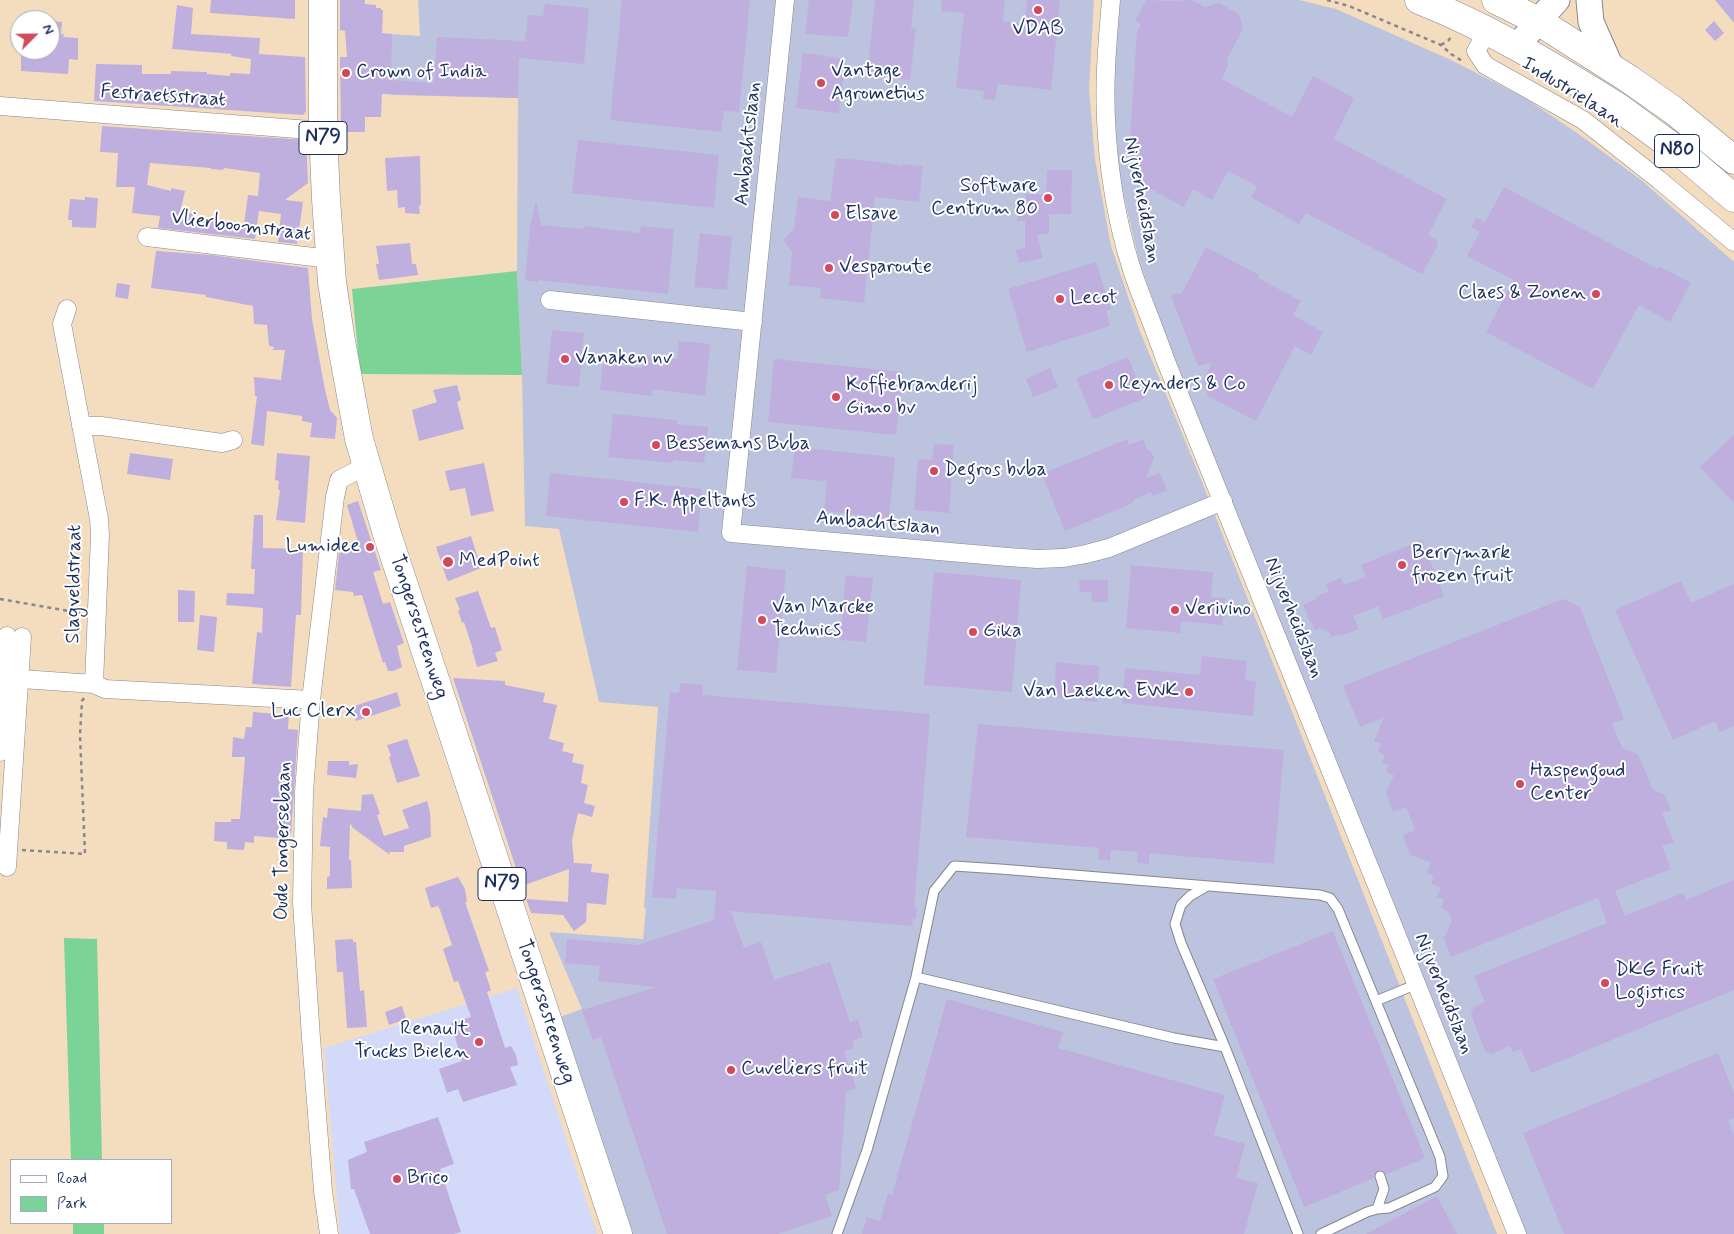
<!DOCTYPE html>
<style>
body{margin:0}
#map{position:relative;width:1734px;height:1234px;overflow:hidden;background:#f4ddbf;font-family:Mynerve,sans-serif}
canvas{display:block}
.legend{position:absolute;left:10px;top:1159px;width:162px;height:65px;box-sizing:border-box;background:#fff;border:1px solid #a4acbf;margin:0;padding:6px 9px;list-style:none;font-size:15px;color:#1b2f5e}
.legend li{display:flex;align-items:center;gap:10px;height:25px}
.legend b{width:25px;border:1px solid #a4acbf}
.north{position:absolute;left:10px;top:10px;width:50px;height:50px;box-sizing:border-box;background:#fff;border:1px solid #a4acbf;border-radius:50%;rotate:67deg;font-size:14px;font-weight:700;line-height:20px;text-align:center;color:#1b2f5e}
.north::after{content:'';display:block;margin:auto;width:18px;height:22px;background:#d1495b;clip-path:polygon(50% 0,100% 100%,50% 72%,0 100%)}
</style>
<div id="map">
<canvas width="1734" height="1234"></canvas>
<ul class="legend">
<li><b style="height:6px;background:#fff"></b>Road</li>
<li><b style="height:14px;background:#7bd397"></b>Park</li>
</ul>
<div class="north">N</div>
</div>
<script>
const context = document.querySelector('canvas').getContext('2d');
context.lineJoin = 'round';
function fillPath(path, color) {
  context.fillStyle = color;
  context.fill(path, 'evenodd');
}
function strokePath(path, color, width, dash) {
  context.strokeStyle = color;
  context.lineWidth = width;
  context.lineCap = dash ? 'butt' : 'round';
  context.setLineDash(dash || []);
  context.stroke(path);
}
function label(font, color, halo, rows, align = 'center') {
  context.font = font + ' Mynerve,sans-serif';
  context.lineWidth = 4;
  context.setLineDash([]);
  context.textBaseline = 'middle';
  context.strokeStyle = halo;
  context.fillStyle = color;
  for (const [text, x, y, turn = 0] of rows) {
    context.save();
    context.translate(x, y);
    context.rotate((+turn || 0) * Math.PI / 180);
    context.textAlign = isNaN(turn) ? turn : align;
    if (halo) context.strokeText(text, 0, 0);
    context.fillText(text, 0, 0);
    context.restore();
  }
}
fillPath(new Path2D(`
 M517,988L597,1234H340L324,1048Z`), '#d3d9f9');
fillPath(new Path2D(`
 M418,0H1094L1089,89L1095,159L1111,246L1139,329L1198,472L1497,1234H632L560,1017L582,1009L549,932L643,939L646,909L644,907L658,707L599,702L559,529L525,526L522,375L517,271L518,98L391,95L390,34L420,36Z
 M1117,0H1299L1336,9L1451,60L1525,98L1577,133L1640,179L1734,262V1234H1525L1167,339L1139,261L1120,180L1115,139L1113,75Z`), '#bcc3de');
fillPath(new Path2D(`
 M517,271L522,375L360,374L352,289Z
 M64,938L97,939L102,1160H71Z
 M73,1223H104V1234H73Z`), '#7bd397');
fillPath(new Path2D(`
 M211,0H295V19L210,13Z
 M340,0H365V4L376,5V8H381V10H383L382,33L392,34L391,80L434,83L437,37L525,41L528,15L543,16L545,4L589,8L584,64L519,58L518,98L382,94L381,117H365V132H341L340,57H347L345,31L340,30Z
 M622,0H750L739,112L724,111L721,132L610,120Z
 M809,0H853L848,37L805,34Z
 M875,0H914L911,27L916,28L910,80L867,76Z
 M942,0H1005L1003,21L1025,24L1027,0H1060L1051,90L998,84L995,100L983,99L984,91L956,88L964,13L941,11Z
 M1146,0L1171,1L1191,0L1205,7L1219,3L1239,14L1243,29L1227,59L1228,65L1222,79L1292,117L1313,76L1354,98L1334,139L1447,199L1428,235L1436,240L1438,245L1422,274L1306,213L1299,224L1251,197L1257,186L1228,171L1212,200L1193,189L1184,207L1136,181L1130,139L1137,32L1141,24L1135,21Z
 M1715,0H1734V23Z
 M177,5L193,8L191,34L260,38L259,54L305,57L306,111L303,115L94,101L96,64L142,65V74H171V71L207,72V74L230,76V73L250,74L251,59L231,56L232,54L172,49Z
 M50,21L62,22L61,34H64L63,37L78,38V60L69,59L68,74L21,71V50H50Z
 M1714,21L1724,33L1715,41L1705,30Z
 M803,53L846,59L839,113L796,108Z
 M102,126L306,140L308,183L285,200L303,202L297,244L278,242L281,214L259,211L255,239L158,228L160,216L132,213L135,187H116L118,153L100,152ZM150,163L211,168V169L223,170L224,168L260,173L258,196L248,195L244,224L194,218L195,214L180,212L185,191L171,188V191L147,185Z
 M578,140L719,155L714,208L572,193Z
 M420,156L421,205L419,206L420,214L405,213V207L398,208L397,190L387,191L385,158Z
 M836,158L879,162L902,166V164L923,166L919,202L875,197L864,303L820,298L821,288L789,285L792,252L783,240L794,229L798,197L830,201Z
 M1047,170H1072L1071,214H1049V234H1037L1043,258L1019,263L1016,250L1025,248V221H1017L1018,202H1026V194H1046Z
 M1504,187L1658,269L1659,266L1691,283L1670,322L1639,305L1593,389L1486,332L1514,280L1467,256L1480,232L1471,227L1476,218L1485,222Z
 M85,197L98,198L96,228L72,227V220H68L70,199L85,200Z
 M536,201L541,225L583,229L584,226L640,233L641,226L674,229L668,294L539,280L538,282L525,280L530,228Z
 M700,233L732,237L727,290L694,287Z
 M410,243L412,264H416L418,275L379,280L376,264H379L376,246Z
 M1206,247L1259,275L1258,278L1301,301L1293,315L1323,332L1311,355L1295,346L1256,421L1208,396L1203,381L1212,363L1198,366L1171,296L1182,293Z
 M156,251L211,255L308,268L312,319L325,390L330,410L337,418L335,439L310,437L312,423L302,421V416L267,411L264,446L251,444L257,396H255L254,377L281,380L285,350H273L274,347L269,346L267,325L254,324L253,306L206,297V295L151,288Z
 M1096,262L1111,309L1106,311L1110,326L1027,352L1008,289Z
 M117,283L130,285L128,299L115,297Z
 M552,330L584,333L579,387L546,384Z
 M679,341L710,344L705,396L653,389L652,396L600,390L603,364L642,368L643,355L677,359Z
 M1128,357L1145,398L1093,419L1076,378Z
 M774,359L903,372L896,435L768,422Z
 M1050,368L1058,387L1033,397L1026,379Z
 M457,385L461,400L457,402L464,429L419,441L412,410L437,402L433,390Z
 M613,414L677,420V424L708,427L704,463L673,460V463L608,457Z
 M1734,435V503L1700,467Z
 M1127,439L1129,445L1143,439L1147,450L1151,452L1154,458L1146,478L1160,473L1167,490L1152,496L1151,492L1134,500L1131,504L1065,531L1042,474Z
 M934,444L954,445L949,513L914,510L918,459L932,460Z
 M795,447L895,457L889,518L824,511L827,481L791,478Z
 M130,453L173,459L170,480L127,474Z
 M277,453L310,456L305,523L276,520L280,490H278L279,481L275,480Z
 M484,463L494,511L471,516L465,488L450,491L445,471Z
 M550,473L702,489L698,532L546,516Z
 M358,501L381,570L373,572L383,604L390,602L404,643L397,646L402,667L393,671H388L385,662L383,663L362,595L354,596L353,592L335,590L339,553L360,549L347,505Z
 M254,515H263V548L303,549L301,615H296L291,687L252,684L257,632L262,633L263,608L226,605L227,593L254,594L255,569H251Z
 M471,536L481,568L449,581L447,580L436,547Z
 M1422,540L1444,596L1383,619L1378,606L1353,616L1359,629L1341,636L1340,634L1331,637L1330,633L1320,628L1315,630L1312,622H1310L1303,605L1316,599L1315,597L1329,591L1326,584L1341,578L1344,585L1366,577L1361,565Z
 M1131,565L1213,572L1211,597L1225,598L1222,625L1181,621L1180,633L1126,628Z
 M747,566L786,570L776,673L737,670Z
 M934,572L1021,580L1012,692L924,685Z
 M846,575L873,578L866,642L840,640Z
 M1079,580H1108V602H1092L1091,592H1080Z
 M1681,581L1691,603L1734,584V726L1720,732L1715,721L1673,740L1615,610Z
 M178,590L195,591L194,622H178Z
 M478,591L491,628L495,627L502,650L495,653L498,661L477,667L472,650H473L464,622L462,623L458,610H460L455,598Z
 M1563,599L1580,607L1624,719L1612,724L1622,748L1638,754L1653,790L1665,795L1671,810L1662,813L1674,842L1662,846L1671,869L1615,891L1625,916L1683,893L1686,900L1734,880V990L1531,1073L1521,1049L1513,1052L1510,1046L1492,1054L1485,1051L1471,1014L1474,1007L1485,1002L1474,976L1607,923L1598,898L1451,957L1444,938L1452,921L1448,911L1441,908L1444,900L1436,897L1441,888L1431,883L1434,876L1427,873L1431,862L1410,855L1403,835L1415,830L1406,807L1393,812L1386,792L1394,775L1386,772L1389,765L1382,762L1385,755L1378,751L1381,744L1374,741L1384,717L1360,727L1343,686Z
 M200,615L217,617L214,652L197,650Z
 M1202,656L1247,661L1245,680L1256,681L1253,716L1122,703L1125,668L1200,675Z
 M1056,662L1099,666L1097,702L1054,697Z
 M453,678L505,681V685L545,693L543,702L557,705L549,739L564,743L562,751L574,754L572,762L584,765L581,783L588,785L584,803L595,806L592,817L578,813L572,840L574,863L592,864L591,872L609,874L606,905L587,903L586,922L574,931L563,915L531,913L526,899L568,902L569,869L522,886Z
 M680,683L703,685L702,695L930,714L914,907H917L916,919L913,918L912,926L731,911L744,948L761,942L774,980L830,962L850,1022L858,1019L863,1037L852,1041L854,1048L844,1051L856,1088L846,1092L839,1190L825,1195L832,1216L777,1234H667L601,1037L593,1040L582,1010L656,987L598,981L600,966L565,963L567,939L638,945L714,920L716,891L677,888L676,899L652,897L670,692L679,693Z
 M397,692L401,706L356,721L351,707Z
 M253,712L289,715L288,729L298,730L291,835L280,834V838L254,836V843L245,842L244,850L227,849V842L214,841L215,822H231V819H240L245,757H232L233,737L244,739L246,727H252Z
 M978,724L1284,750L1274,864L1149,853V864L1137,863L1138,852L1111,850L1110,861L1098,859L1099,848L966,837Z
 M407,739L420,776L397,783L389,757L391,756L387,745Z
 M328,761H349V765L358,764L356,778L327,775Z
 M373,794L380,814L377,815L384,836L409,828L402,810L427,801L430,812L431,837L404,846V852H389L390,855L353,828L350,823L349,860H351L352,888L327,889V877L330,876V847L320,846L323,817L327,818L328,808L361,811L362,795Z
 M458,877L465,889L467,902H465L489,971L485,972L491,990L487,992L505,1048L511,1046L516,1055L518,1065L510,1067L517,1085L463,1102L458,1089L447,1093L439,1069L462,1061L451,1023L471,1017L458,981L454,982L443,949L452,945L440,910L438,906L431,908L425,888Z
 M1333,931L1425,1158L1386,1174L1382,1170H1378L1374,1174V1178L1304,1207L1213,979Z
 M353,939V942H356L360,991L364,990L367,1027L347,1028L343,972H337L335,940Z
 M947,999L1063,1032L1058,1048L1225,1095L1214,1135L1245,1144L1236,1178L1258,1183L1244,1234H862L867,1217L880,1221L888,1193L892,1195Z
 M402,1006L406,1019L389,1025L385,1012Z
 M1718,1053L1734,1093V1118L1728,1120L1734,1135V1234H1564L1523,1133Z
 M438,1117L454,1164L440,1169L461,1232L454,1234H370L354,1189H351L348,1160L367,1152L364,1142Z
 M1437,1196L1457,1234H1366Z`), '#beafde');
const lane = new Path2D(`
 M1207,886L1190,896L1181,905L1175,924L1181,943L1225,1047L1298,1234
 M916,977L1174,1038L1225,1047
 M1376,1001L1417,984
 M1377,1209L1384,1189L1380,1176
 M837,1234L867,1150L916,977L934,891L954,866L1000,869L1320,895L1330,898L1338,909L1440,1157L1443,1176L1435,1187L1389,1208L1377,1209L1367,1212L1321,1234`);
const street = new Path2D(`
 M785,0L731,533L1008,557L1037,559L1064,558L1086,554L1109,548L1223,501
 M1111,0C1109,23 1107,46 1106,69C1103,135 1112,210 1133,273C1143,302 1155,330 1165,359L1517,1234
 M1488,30L1476,51L1485,65L1583,120L1658,179L1734,242
 M0,106L323,131
 M147,237L330,259
 M550,300L753,322
 M67,309L62,324L99,519L100,535L94,684L105,689L311,700
 M81,426H101L222,443L233,440
 M7,678L94,684
 M0,752L7,636
 M7,867L22,637
 M329,1234L323,1191L311,1038L302,903L304,792L311,700L335,497L339,480L367,465`);
const secondary = new Path2D(`
 M1589,0L1591,22L1610,65
 M1517,47L1538,21L1557,0`);
const primary = new Path2D(`
 M323,0V131L326,199L332,282L341,341L359,439L387,534L618,1234
 M1419,0C1490,28 1554,67 1618,107
 M1496,0L1538,21L1629,79`);
const highway = new Path2D(`
 M1629,79L1673,110L1734,160
 M1618,107L1681,153L1734,198`);
strokePath(lane, '#88868e', 11);
strokePath(street, '#88868e', 19);
strokePath(secondary, '#88868e', 27);
strokePath(primary, '#88868e', 29);
strokePath(highway, '#88868e', 29);
strokePath(new Path2D(`
 M1327,0L1349,6L1441,45L1451,54L1464,62
 M1441,45L1449,40L1451,36
 M0,599L80,613
 M22,850L85,854L80,735L82,701L84,698`), '#88868e', 2.5, [4, 4]);
strokePath(lane, '#fff', 9);
strokePath(street, '#fff', 18);
strokePath(secondary, '#fff', 25);
strokePath(primary, '#fff', 28);
strokePath(highway, '#fff', 28);
for (const [x, y, r, color] of [
 [1038,10,5,"#d1495b"],
 [346,73,5,"#d1495b"],
 [821,83,5,"#d1495b"],
 [1048,198,5,"#d1495b"],
 [835,215,5,"#d1495b"],
 [829,268,5,"#d1495b"],
 [1596,294,5,"#d1495b"],
 [1060,299,5,"#d1495b"],
 [565,359,5,"#d1495b"],
 [1109,385,5,"#d1495b"],
 [836,397,5,"#d1495b"],
 [656,445,5,"#d1495b"],
 [934,471,5,"#d1495b"],
 [624,502,5,"#d1495b"],
 [370,547,5,"#d1495b"],
 [448,562,6,"#d1495b"],
 [1402,565,5,"#d1495b"],
 [1175,610,5,"#d1495b"],
 [762,620,5,"#d1495b"],
 [973,632,5,"#d1495b"],
 [1189,692,5,"#d1495b"],
 [366,712,5,"#d1495b"],
 [1520,784,5,"#d1495b"],
 [1605,983,5,"#d1495b"],
 [479,1042,5,"#d1495b"],
 [731,1070,5,"#d1495b"],
 [397,1179,5,"#d1495b"]
]) {
  const dot = new Path2D();
  dot.arc(x, y, r, 0, 2 * Math.PI);
  context.fillStyle = color;
  context.fill(dot);
  strokePath(dot, '#fff', 2);
}
for (const [x, y, w] of [
 [323,138,48],
 [1677,151,45],
 [502,884,48]
]) {
  const box = new Path2D();
  box.roundRect(x - w / 2, y - 16.5, w, 33, 4);
  context.fillStyle = '#fff';
  context.fill(box);
  strokePath(box, '#1b2f5e', 1);
}
label('bold 19px', '#1b2f5e', null, [
 ["N79",323,138],
 ["N80",1677,151],
 ["N79",502,884]
]);
label('20px', '#1b2f5e', '#fff', [
 ["VDAB",1038,30,"center"],
 ["Vantage",831,72],
 ["Agrometius",831,95],
 ["Crown of India",356,73],
 ["Software",1038,187,"right"],
 ["Centrum 80",1038,210,"right"],
 ["Elsave",845,215],
 ["Vesparoute",839,268],
 ["Claes & Zonen",1586,294,"right"],
 ["Lecot",1070,299],
 ["Vanaken nv",575,359],
 ["Reynders & Co",1119,385],
 ["Koffiebranderij",846,386],
 ["Gimo bv",846,409],
 ["Bessemans Bvba",666,445],
 ["Degros bvba",944,471],
 ["F.K. Appeltants",634,502],
 ["Lumidee",360,547,"right"],
 ["Berrymark",1412,554],
 ["frozen fruit",1412,577],
 ["MedPoint",459,562],
 ["Van Marcke",772,608],
 ["Technics",772,631],
 ["Verivino",1185,610],
 ["Gika",983,632],
 ["Van Laeken EWK",1179,692,"right"],
 ["Luc Clerx",356,712,"right"],
 ["Haspengoud",1530,772],
 ["Center",1530,795],
 ["DKG Fruit",1615,971],
 ["Logistics",1615,994],
 ["Renault",469,1030,"right"],
 ["Trucks Bielen",469,1053,"right"],
 ["Cuveliers fruit",741,1070],
 ["Brico",407,1179]
], 'left');
label('20px', '#1b2f5e', '#fff', [
 ["Industrielaan",1572,93,32],
 ["Festraetsstraat",163,97,4],
 ["Ambachtslaan",749,144,-84],
 ["Nijverheidslaan",1141,200,79],
 ["Vlierboomstraat",241,227,7],
 ["Ambachtslaan",878,524,5],
 ["Slagveldstraat",75,584,-89],
 ["Nijverheidslaan",1293,618,68],
 ["Tongersesteenweg",418,627,72],
 ["Oude Tongersebaan",284,841,-89],
 ["Nijverheidslaan",1443,994,68],
 ["Tongersesteenweg",545,1012,72]
]);
</script>
